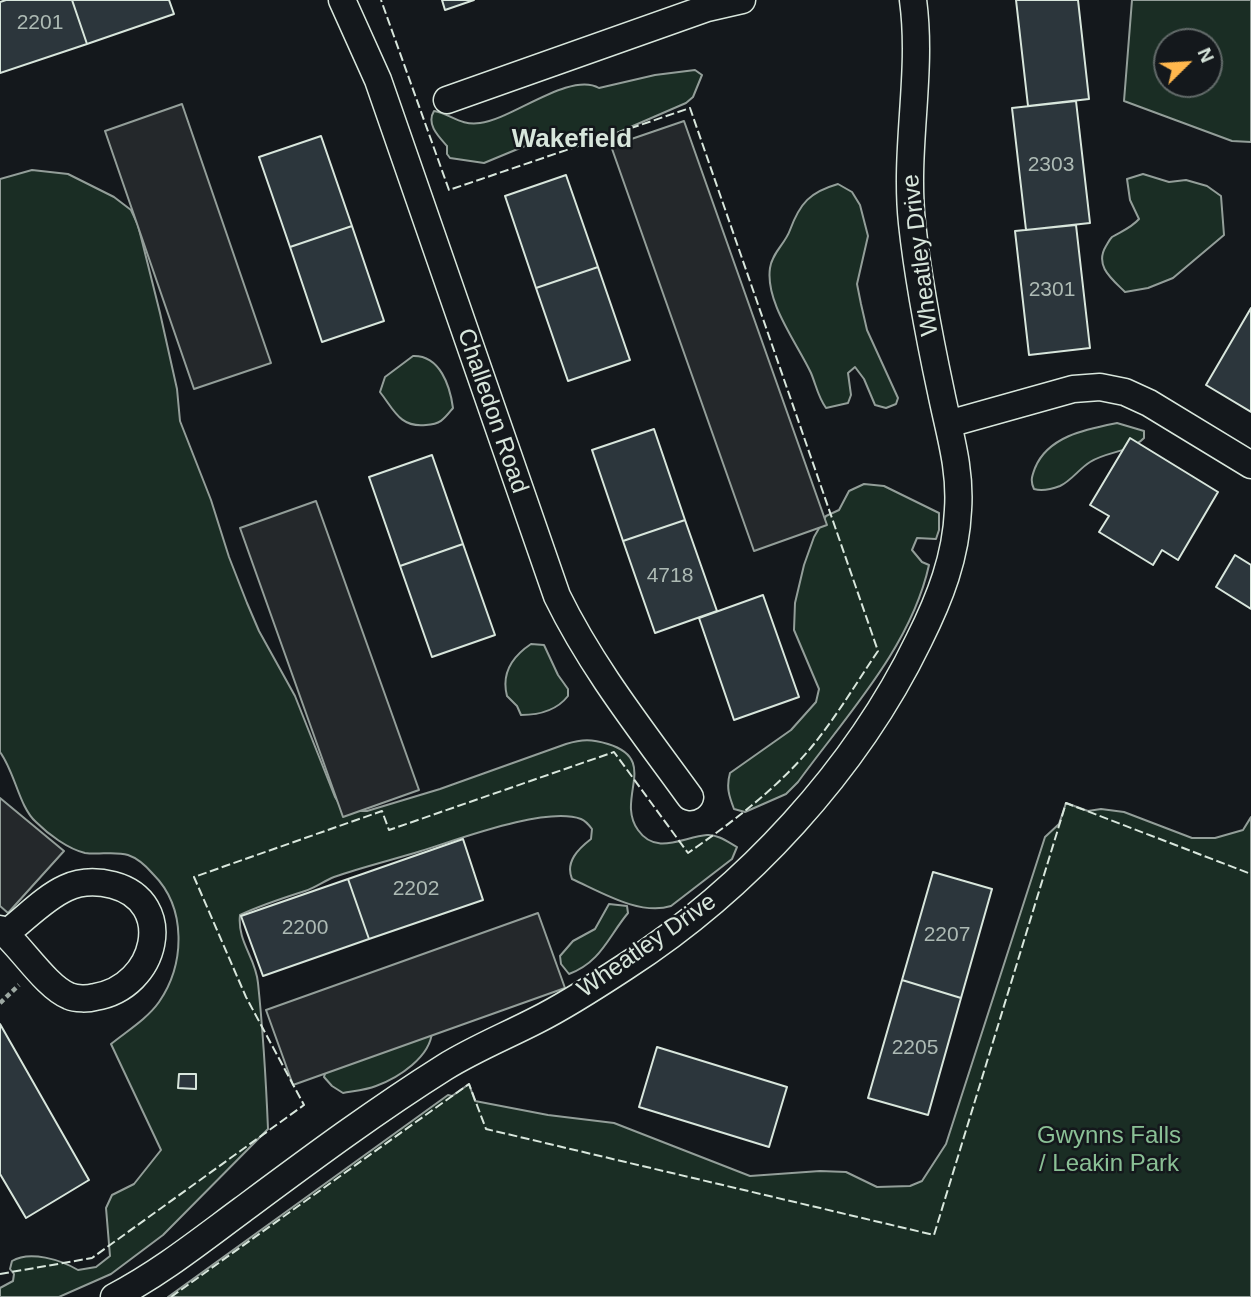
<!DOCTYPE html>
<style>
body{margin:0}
#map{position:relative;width:1251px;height:1297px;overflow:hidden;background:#14181c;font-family:Arial,sans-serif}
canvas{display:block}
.north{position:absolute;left:1153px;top:28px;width:70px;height:70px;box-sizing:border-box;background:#14181c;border:2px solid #626a69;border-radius:50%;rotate:66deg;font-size:19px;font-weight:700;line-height:28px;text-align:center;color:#d8e6dc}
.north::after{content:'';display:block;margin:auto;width:24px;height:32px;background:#ffb74d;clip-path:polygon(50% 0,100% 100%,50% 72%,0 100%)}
</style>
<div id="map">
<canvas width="1251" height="1297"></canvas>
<div class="north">N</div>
</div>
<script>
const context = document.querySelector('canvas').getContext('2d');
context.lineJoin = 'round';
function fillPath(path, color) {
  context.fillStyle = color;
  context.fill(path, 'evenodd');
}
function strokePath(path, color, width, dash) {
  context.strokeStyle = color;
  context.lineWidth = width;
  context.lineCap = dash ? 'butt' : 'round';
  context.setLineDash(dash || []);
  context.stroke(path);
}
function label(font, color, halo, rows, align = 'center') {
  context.font = font + ' Arial,sans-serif';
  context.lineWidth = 5;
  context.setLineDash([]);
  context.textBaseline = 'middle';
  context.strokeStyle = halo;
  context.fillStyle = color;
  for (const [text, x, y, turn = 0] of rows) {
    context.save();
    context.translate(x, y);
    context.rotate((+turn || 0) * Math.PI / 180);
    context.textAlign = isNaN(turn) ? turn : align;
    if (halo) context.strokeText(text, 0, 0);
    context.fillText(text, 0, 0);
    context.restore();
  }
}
const green = new Path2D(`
 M1132,0H1251V142L1232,141L1124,101ZM1167,42H1209V84H1167Z
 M695,70L702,75L693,97L686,103L619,132L561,144L525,146L484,163L450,158L447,154V146C438,136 426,124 434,111C451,114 460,126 480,123C511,120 570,71 599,88L655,75Z
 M32,170L68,174L114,197L131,210L138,225L160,313L177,389L180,421L211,500L229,557L247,603L259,631L295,696L335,797L344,811H367L440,789L566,744C582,739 592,739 608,744C660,760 615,798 638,830C656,856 683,837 707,835C717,834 728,842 737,847L732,859L671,906C640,916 601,892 572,879C565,862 578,849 591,839L592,829C589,825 586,821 581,819C545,806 457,840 421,851C392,860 362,867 334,877C324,881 315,888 305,891C283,898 261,905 240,915C237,942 256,958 258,983C263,1031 266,1081 268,1129L163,1235L111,1274L59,1297H0V1288L13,1281L14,1274L10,1269L12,1261C30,1250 61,1260 78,1270L96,1267L110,1256L106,1208L112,1195L134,1184L161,1150L111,1044C127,1031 147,1019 159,1002C185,964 187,908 153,874C147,867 137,858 128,855C115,851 99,855 85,853C68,849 48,834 36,822C19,807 15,772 0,752V179Z
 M1143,174L1169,182L1186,180L1207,186L1221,196L1224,235L1173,278L1148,288L1125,292C1112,279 1094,266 1106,246C1108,243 1109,240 1112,237C1122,231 1131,228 1139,219L1130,200L1127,179Z
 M838,184L852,192L860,205L868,236L857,284L861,304L867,330L898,398L896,404L886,408L875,405L864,379L855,367L848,373L851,395L848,403L826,408C818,397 816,385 811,373C797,343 765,302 770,268C772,253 785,244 790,230C800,203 810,192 838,184Z
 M413,356C440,355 450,386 453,408C444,419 441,424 426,425C400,428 394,410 380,392L385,377Z
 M1117,423L1144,431V438C1129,453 1107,451 1090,462C1080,468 1071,481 1060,486C1052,489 1041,491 1034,489C1030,481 1032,476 1035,468C1048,436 1087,429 1117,423Z
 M864,484L884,486L939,513V530L936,539L917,538L912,550L922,562L929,565C911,647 846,716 798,782L786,794L745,812L734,809C729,796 726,787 730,773L791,730L816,702L819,689L794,630L795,603L804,565L814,537L826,516L839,510L849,491Z
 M531,644L544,645L558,675L568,689V696C557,710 539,715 521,715L517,706L507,696C501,673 513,656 531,644Z
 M1066,803L1088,811L1101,809L1124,812L1192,838H1215L1243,830L1251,817V1297H168L448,1095L452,1096L469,1084L475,1101L548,1115L614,1123L750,1176L820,1171L846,1172L877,1187L910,1186L922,1181L946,1144L1045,837L1059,824Z
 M609,904L627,906L628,913C608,937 601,962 569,974L561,964L560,956L573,941L595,929Z
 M432,1031C431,1057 398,1078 376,1086C366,1090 354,1091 343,1093L332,1086L324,1077L327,1066Z`);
fillPath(green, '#1a2d24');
strokePath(green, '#939e99', 2);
const parking = new Path2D(`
 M182,104L271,363L194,389L105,131Z
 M684,121L827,525L754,551L611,146Z
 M316,501L419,790L343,817L240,528Z
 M0,798L64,851L8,913L0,906Z
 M538,913L565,988L293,1085L266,1010Z`);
fillPath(parking, '#24282b');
strokePath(parking, '#939e99', 2);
const building = new Path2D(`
 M6,0H72L87,44L0,73V2Z
 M72,0H169L174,14L87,44Z
 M442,0H474L445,10Z
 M1016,0H1078L1089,99L1028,106Z
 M1076,101L1090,223L1026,230L1012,108Z
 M321,136L352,226L290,247L259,157Z
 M566,175L598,267L536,288L505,196Z
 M1076,225L1090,348L1029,355L1015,231Z
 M352,226L384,321L322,342L290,247Z
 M598,267L630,360L568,381L536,288Z
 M1251,308V412L1206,385Z
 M654,429L685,520L623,541L592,450Z
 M1130,438L1218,492L1178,560L1162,550L1153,565L1099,532L1109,516L1090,505Z
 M432,455L463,544L400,566L369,477Z
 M685,520L717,611L655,633L623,541Z
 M463,544L495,635L432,657L400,566Z
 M1235,555L1251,565V609L1216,587Z
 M763,595L799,697L734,720L699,618Z
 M463,839L483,900L369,939L348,879Z
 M933,872L992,889L961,998L902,980Z
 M348,879L369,939L263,976L241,916Z
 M902,980L961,998L928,1115L868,1098Z
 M0,1024L89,1180L26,1218L0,1174Z
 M657,1047L787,1087L769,1147L639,1107Z
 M179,1074H196V1089L178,1088Z`);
fillPath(building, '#2c363c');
strokePath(building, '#d8e6dc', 2);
const street = new Path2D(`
 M342,0L378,80L557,596C592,668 643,732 690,797
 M447,100L707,8L742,0
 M948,424L1073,389L1100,387L1125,392L1149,403L1251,465
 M0,929C20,945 46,987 69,996C76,999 88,999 95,997C157,987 177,902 113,885C97,881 81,881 66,888C44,898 25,919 6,933
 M114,1297C160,1273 200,1241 242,1210C308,1161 375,1111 445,1067C474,1049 506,1036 537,1020C567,1005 596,986 625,967C746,889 856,770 919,640C940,598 956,557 958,510C961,468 949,432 941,392C929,336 918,279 912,223C904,148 923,73 913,0`);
strokePath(street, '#d8e6dc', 29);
strokePath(new Path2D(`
 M0,1003L19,985`), '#9da8a2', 4.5, [5, 3.5]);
strokePath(street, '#14181c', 26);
strokePath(new Path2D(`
 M0,1274L92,1258L304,1105L246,997L194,877L382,811L389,830L614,752L688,853C734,821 779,787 814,744C838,714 857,682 878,651L690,108L449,190L381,0
 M171,1297L469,1084L486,1129L934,1235L1066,803L1251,874`), '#d8e6dc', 2, [9, 3.5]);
label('21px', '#adbab4', null, [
 ["2201",40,23],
 ["2303",1051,165],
 ["2301",1052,290],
 ["4718",670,576],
 ["2202",416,889],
 ["2200",305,928],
 ["2207",947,935],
 ["2205",915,1048]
]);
label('24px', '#d8e6dc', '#14181c', [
 ["Wheatley Drive",921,255,-97],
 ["Challedon Road",492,411,71],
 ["Wheatley Drive",647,946,-35]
]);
label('24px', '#8ac095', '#14181c', [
 ["Gwynns Falls",1109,1136],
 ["/ Leakin Park",1109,1164]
]);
label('bold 26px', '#d8e6dc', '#14181c', [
 ["Wakefield",572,140]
]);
</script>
